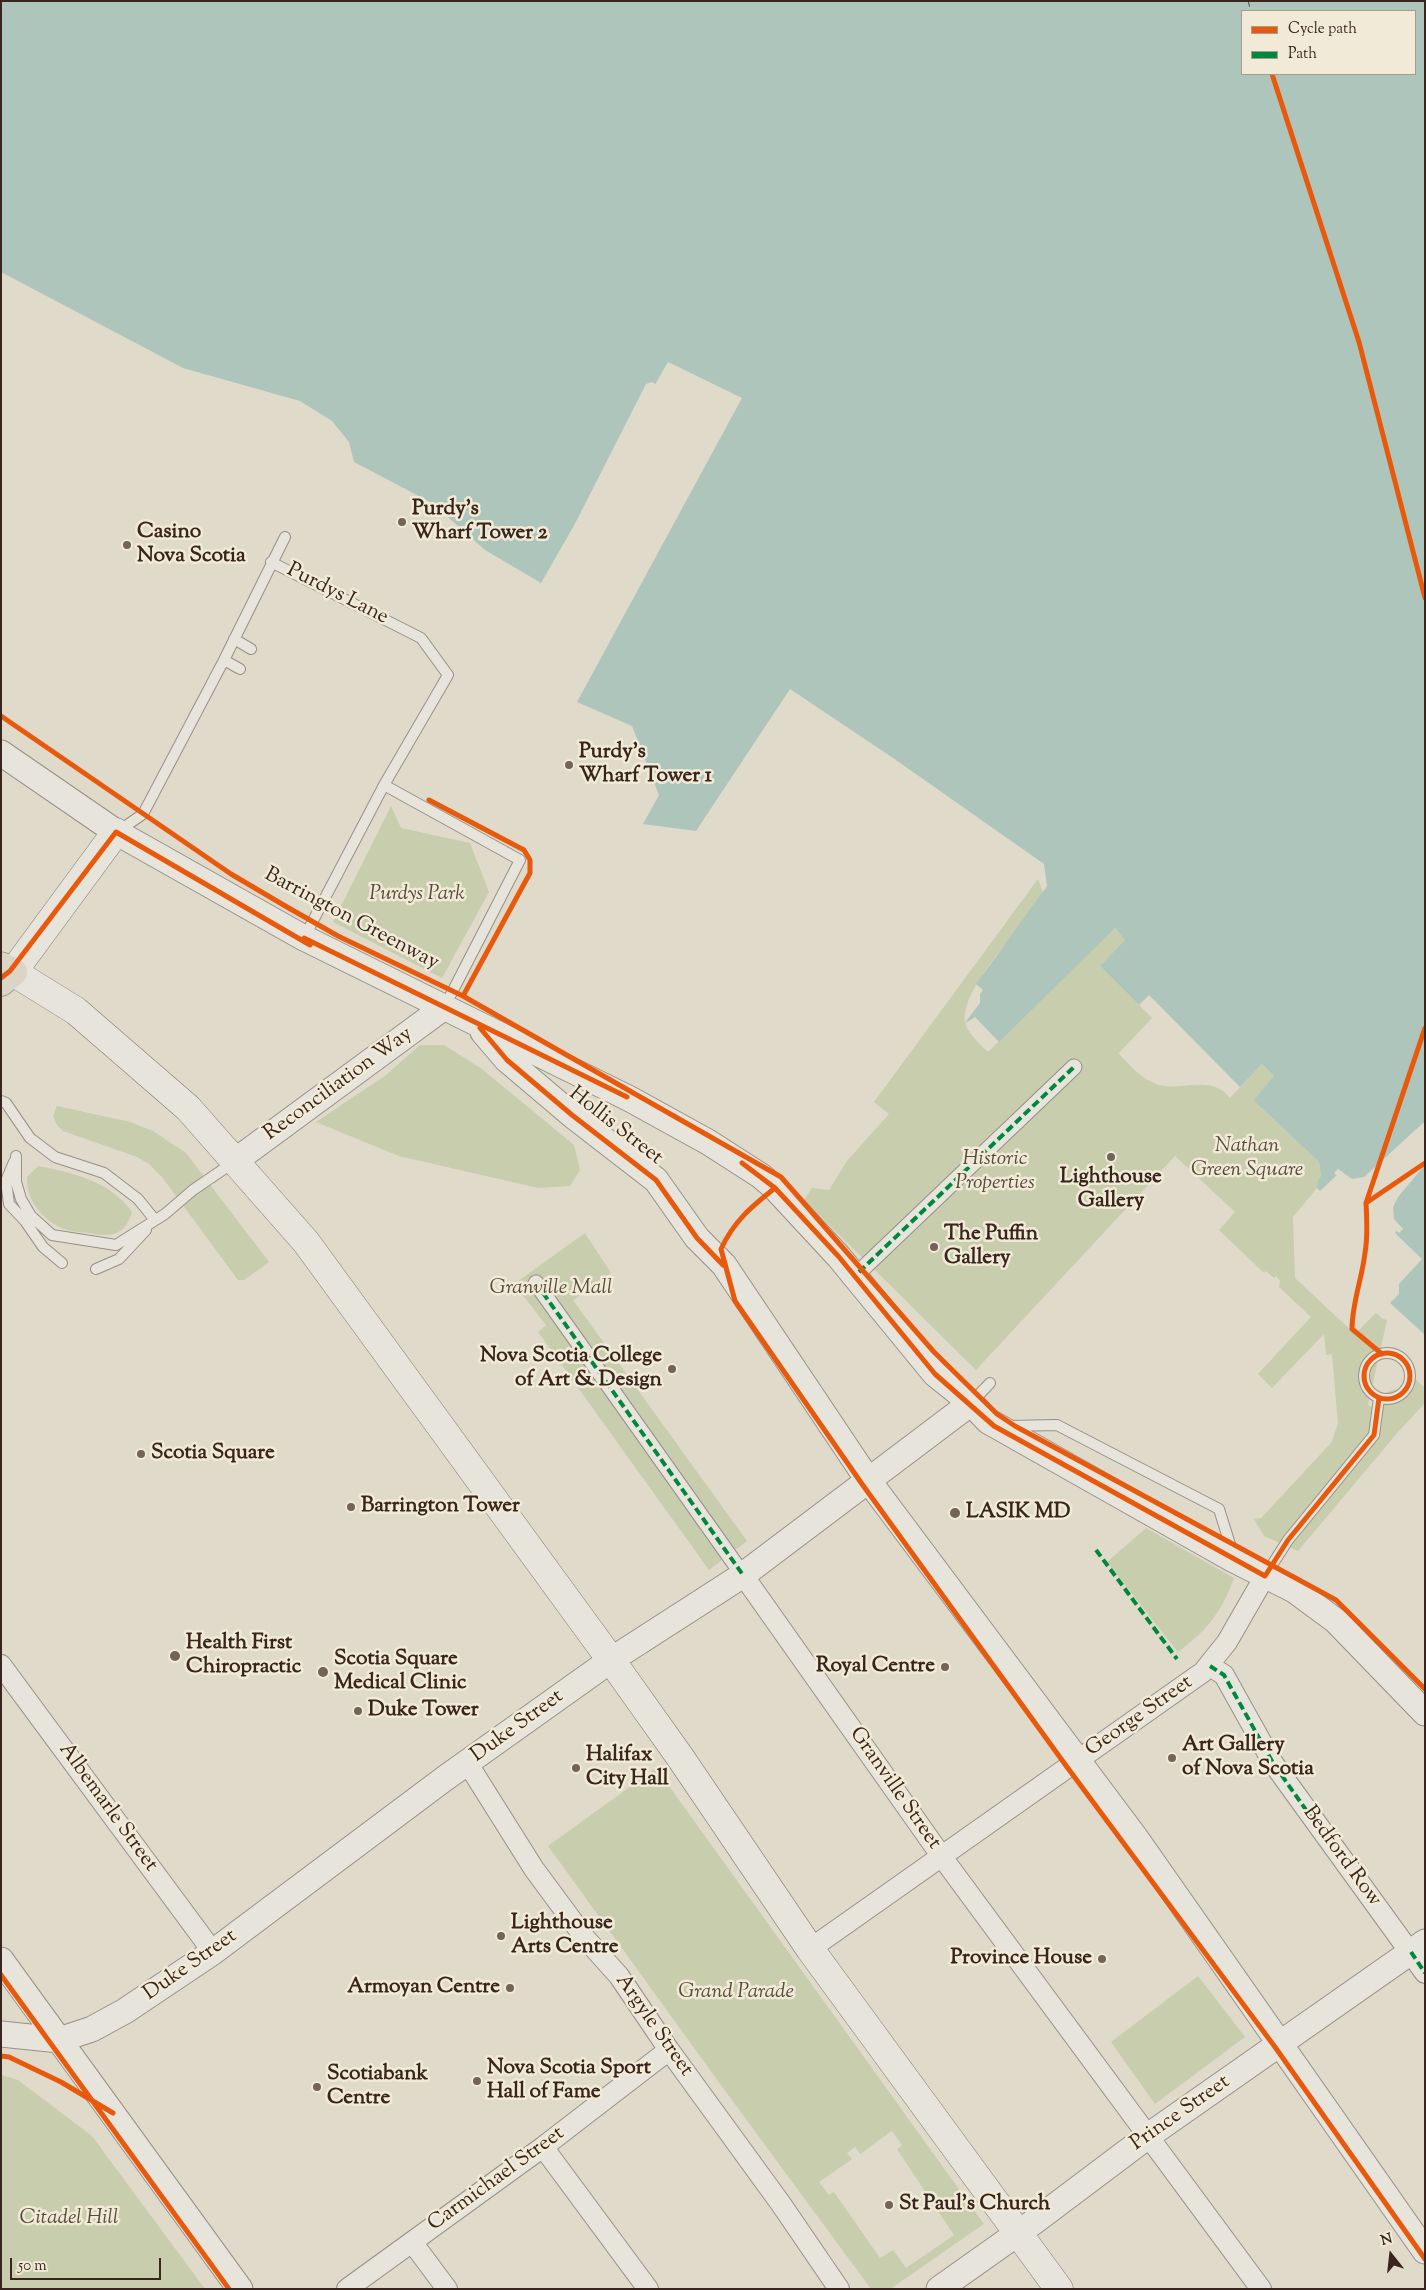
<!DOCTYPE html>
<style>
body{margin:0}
#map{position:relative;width:1426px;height:2290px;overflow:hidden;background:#e0daca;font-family:"Sorts Mill Goudy",serif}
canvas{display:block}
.frame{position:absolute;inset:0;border:2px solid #38251e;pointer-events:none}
.legend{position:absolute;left:1241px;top:10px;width:175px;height:65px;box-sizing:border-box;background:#f1ead6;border:1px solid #a79b8c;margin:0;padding:6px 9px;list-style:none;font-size:15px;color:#38251e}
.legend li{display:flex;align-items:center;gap:10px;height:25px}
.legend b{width:25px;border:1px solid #a79b8c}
.north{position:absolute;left:1366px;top:2230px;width:50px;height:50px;-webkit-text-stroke:4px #f1ead6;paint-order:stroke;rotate:344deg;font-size:14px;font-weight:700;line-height:20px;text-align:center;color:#38251e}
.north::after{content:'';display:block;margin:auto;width:18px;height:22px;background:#38251e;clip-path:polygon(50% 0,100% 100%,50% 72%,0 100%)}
.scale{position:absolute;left:10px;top:2258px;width:151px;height:22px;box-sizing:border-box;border:2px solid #38251e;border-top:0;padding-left:6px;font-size:15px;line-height:18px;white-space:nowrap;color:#38251e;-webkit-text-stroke:4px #f1ead6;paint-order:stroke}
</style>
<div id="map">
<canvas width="1426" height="2290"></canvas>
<div class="frame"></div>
<ul class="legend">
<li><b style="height:6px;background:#e8590c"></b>Cycle path</li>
<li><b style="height:6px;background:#00873e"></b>Path</li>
</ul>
<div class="north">N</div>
<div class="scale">50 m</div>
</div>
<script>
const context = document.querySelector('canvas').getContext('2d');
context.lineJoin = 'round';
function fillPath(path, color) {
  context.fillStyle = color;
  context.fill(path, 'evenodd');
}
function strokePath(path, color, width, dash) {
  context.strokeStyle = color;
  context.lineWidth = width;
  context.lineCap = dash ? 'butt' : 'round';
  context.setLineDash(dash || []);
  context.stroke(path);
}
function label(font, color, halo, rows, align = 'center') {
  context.font = font + ' "Sorts Mill Goudy",serif';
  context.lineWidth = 5;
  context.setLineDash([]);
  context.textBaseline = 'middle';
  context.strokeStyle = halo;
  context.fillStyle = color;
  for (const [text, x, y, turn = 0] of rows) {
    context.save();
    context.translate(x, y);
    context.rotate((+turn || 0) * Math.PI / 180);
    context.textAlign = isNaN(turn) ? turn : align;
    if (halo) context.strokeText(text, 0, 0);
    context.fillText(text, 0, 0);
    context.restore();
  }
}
fillPath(new Path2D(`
 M391,806L401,828L470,843L489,892L442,978L333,922Z
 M1038,879L1043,892L1042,901C1022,925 955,994 966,1026C969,1033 982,1047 988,1052L1114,928L1126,940L1100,966L1152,1018L1119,1053L1120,1055C1130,1066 1142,1079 1156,1084C1181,1093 1210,1073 1230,1098L1262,1064L1274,1076L1253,1100L1319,1162L1321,1176L1318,1180L1317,1188L1293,1217L1295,1278L1355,1334L1376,1313L1383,1319L1387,1320L1368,1405L1371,1407C1378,1396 1388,1389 1401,1389L1412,1376L1425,1388V1403L1398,1432L1298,1551L1264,1536L1254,1519L1261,1518L1331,1443L1338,1424L1332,1354L1326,1355L1324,1334L1272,1388L1258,1374L1311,1317L1279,1287L1280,1281L1276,1276L1274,1278L1266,1271L1264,1273L1219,1230L1235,1212L1175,1156L976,1370L804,1200L812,1188L829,1190L847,1161L889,1114L874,1102Z
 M420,1045H444L482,1069L574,1145L580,1170L570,1186L538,1188L399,1156L316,1122L386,1075Z
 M57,1106L130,1122L153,1131L186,1153L269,1262L244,1280H238L162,1177L149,1164L137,1157L63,1131L57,1125L53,1116Z
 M38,1166C74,1173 110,1181 132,1212C129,1220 127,1227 120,1231C111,1237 98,1235 89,1233C80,1232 70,1232 62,1228C41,1219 26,1199 27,1177Z
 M585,1233L611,1273L573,1300L747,1541L709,1570L538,1332L546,1325L514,1284Z
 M1146,1528L1234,1578C1222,1612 1207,1630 1178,1652L1107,1562Z
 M656,1768L984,2224L890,2289H871L726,2092L548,1846ZM892,2131L902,2145L897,2149L954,2235L906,2268L893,2250L880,2258L834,2192L829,2195L819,2182L852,2159L847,2153L855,2147L860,2154Z
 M1198,1976L1245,2037L1155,2104L1111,2042Z
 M1,2075L18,2080L92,2136L205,2289H1Z`), '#c7cdad');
fillPath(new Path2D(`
 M1,1H1425V1335L1390,1303L1399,1294V1284L1422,1259L1395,1233L1397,1230L1337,1175L1320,1191L1317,1188L1318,1180L1321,1176L1319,1162L1253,1100L1274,1076L1262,1064L1240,1087L1149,995L1139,1005L1100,966L1125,940L1115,928L999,1042L975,1017L964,1024L980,1003V994L983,990L976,984L1047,886L1044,864L896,760L790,689L696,831L643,824L659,795L632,726L577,702L742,398L668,362L541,583L485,550L432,503L354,462L349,442L332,421L300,401L183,368L1,272ZM1242,11H1415V74H1242Z`), '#aec5bb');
fillPath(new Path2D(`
 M652,382L657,385L552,569L646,384Z
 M1423,1123L1425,1124V1165L1398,1197L1393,1207L1394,1219L1403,1229L1399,1233L1334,1173L1338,1169L1352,1179L1364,1177Z`), '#e0daca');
strokePath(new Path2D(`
 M1248,1L1251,11
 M1272,74L1359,342L1425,598
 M1366,1203L1425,1028
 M1367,1203L1425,1163`), '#504b44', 1, [6, 5]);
const service = new Path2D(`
 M271,562L421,638L448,675L384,785L304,938
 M234,639L251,649
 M224,660L240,669
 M384,785L520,860L444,1008
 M117,832L143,814L224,660L285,537
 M1,1101L6,1103L30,1138L55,1157L104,1173L138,1199L155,1220
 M16,1156V1182L21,1199L31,1216L52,1235L116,1245L165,1214L193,1190L234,1162
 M14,1162L6,1181L9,1204L25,1221L43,1247L62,1263
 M96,1269L119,1259L146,1230
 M1364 1376a23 23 0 1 1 46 0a23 23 0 1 1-46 0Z
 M971,1403L990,1383
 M1008,1426L1057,1425L1219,1509L1233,1554
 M1265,1576L1288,1540L1374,1435L1379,1398`);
const pedestrian = new Path2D(`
 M855,1276L1074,1067
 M536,1283L743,1575`);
const minor = new Path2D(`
 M743,1575L942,1857L1261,2289
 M1,1665L213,1952
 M1210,1666L1224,1675L1273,1763L1425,1973
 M468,1764L534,1869L585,1938L619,1976L669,2050L781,2204L839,2289
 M810,1949L1203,1672L1227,1642L1265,1576
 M543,2147L648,2289
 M412,2242L447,2289
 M347,2289L543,2147L669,2050`);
const tertiary = new Path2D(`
 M1,753L116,832L304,938L630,1099L708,1142L761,1176L775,1188L839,1257L935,1374L971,1403L988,1421L1234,1560L1294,1590L1336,1621L1425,1713
 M483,1032L507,1060L572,1115L656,1180L697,1238L724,1265L868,1480L1135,1837L1425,2251
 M235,1161L443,1008
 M1,1960L240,2289
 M1,2034L59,2040L92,2029L125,2011L213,1952L444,1779L611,1660L743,1575L971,1403
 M939,2289L1035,2221L1148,2136L1425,1942`);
const secondary = new Path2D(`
 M116,832L13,972L76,1011L188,1108L306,1242L611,1660L680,1757L810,1949L1059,2289`);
const primary = new Path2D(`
 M1,966L13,972L1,982`);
strokePath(service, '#969087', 12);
strokePath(pedestrian, '#969087', 17);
strokePath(minor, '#969087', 22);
strokePath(tertiary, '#969087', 27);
strokePath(secondary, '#7f7970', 29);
strokePath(primary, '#7f7970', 29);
strokePath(service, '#e7e4dc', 10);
strokePath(pedestrian, '#e7e4dc', 15);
strokePath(minor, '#e7e4dc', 20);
strokePath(tertiary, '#e7e4dc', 25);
strokePath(secondary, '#e7e4dc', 28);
strokePath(primary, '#dbd4c7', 28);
strokePath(new Path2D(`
 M859,1272L1074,1067
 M536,1283L743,1575
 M1096,1550L1177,1659
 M1210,1666L1224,1675L1273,1763L1318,1827
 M1411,1952L1425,1973`), '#00873e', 4, [8, 4]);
strokePath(new Path2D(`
 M1272,74L1359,342L1425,598
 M1,716L231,874L287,907L338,936L463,996L781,1177L934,1352L997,1414L1015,1426L1336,1600L1425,1689
 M429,800L524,850L530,860V873L463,996
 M304,938L627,1097
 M1,978L10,971L116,832L310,945
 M480,1028L507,1060L572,1115L656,1180L697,1238L723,1265
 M742,1163L775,1188L839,1257L935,1374L994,1426L1265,1576L1288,1540L1374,1435L1379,1398
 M775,1188C751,1207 734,1221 721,1249L735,1301L862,1484L1067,1767L1275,2047L1425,2259
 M1366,1203L1425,1163
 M1364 1376a23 23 0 1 1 46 0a23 23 0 1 1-46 0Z
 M1382,1354L1352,1329C1352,1303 1362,1279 1365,1253C1368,1236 1367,1220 1366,1203L1425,1028
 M1,1975L229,2289
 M1,2056L9,2057L61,2082L113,2113`), '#e8590c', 5);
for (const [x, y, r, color] of [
 [402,522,5,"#73645a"],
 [127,545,5,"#73645a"],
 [569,765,5,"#73645a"],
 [1111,1157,5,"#73645a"],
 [934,1247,5,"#73645a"],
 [672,1369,5,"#73645a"],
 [141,1454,5,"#73645a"],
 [351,1507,5,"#73645a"],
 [955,1513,6,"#73645a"],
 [175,1656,6,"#73645a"],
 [945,1667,5,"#73645a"],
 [323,1672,6,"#73645a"],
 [358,1711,5,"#73645a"],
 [1172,1758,5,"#73645a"],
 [576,1768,5,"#73645a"],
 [501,1936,5,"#73645a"],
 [1102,1959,5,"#73645a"],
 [510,1988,5,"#73645a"],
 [477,2081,5,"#73645a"],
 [317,2087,5,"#73645a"],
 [889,2205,5,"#73645a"]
]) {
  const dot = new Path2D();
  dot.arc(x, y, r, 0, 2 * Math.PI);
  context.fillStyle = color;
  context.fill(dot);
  strokePath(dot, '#f1ead6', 2);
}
label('bold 21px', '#38251e', '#f1ead6', [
 ["Purdy's",412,510],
 ["Wharf Tower 2",412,534],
 ["Casino",137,533],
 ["Nova Scotia",137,557],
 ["Purdy's",579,753],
 ["Wharf Tower 1",579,777],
 ["Lighthouse",1111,1178,"center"],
 ["Gallery",1111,1202,"center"],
 ["The Puffin",944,1235],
 ["Gallery",944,1259],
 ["Nova Scotia College",662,1357,"right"],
 ["of Art & Design",662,1381,"right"],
 ["Scotia Square",151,1454],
 ["Barrington Tower",361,1507],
 ["LASIK MD",966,1513],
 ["Health First",186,1644],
 ["Chiropractic",186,1668],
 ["Scotia Square",334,1660],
 ["Medical Clinic",334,1684],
 ["Royal Centre",935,1667,"right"],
 ["Duke Tower",368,1711],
 ["Art Gallery",1182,1746],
 ["of Nova Scotia",1182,1770],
 ["Halifax",586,1756],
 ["City Hall",586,1780],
 ["Lighthouse",511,1924],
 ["Arts Centre",511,1948],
 ["Province House",1092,1959,"right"],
 ["Armoyan Centre",500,1988,"right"],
 ["Nova Scotia Sport",487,2069],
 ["Hall of Fame",487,2093],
 ["Scotiabank",327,2075],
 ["Centre",327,2099],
 ["St Paul's Church",899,2205]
], 'left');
label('21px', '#38251e', '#f1ead6', [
 ["Purdys Lane",337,595,27],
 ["Barrington Greenway",351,920,28],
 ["Reconciliation Way",339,1085,-36],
 ["Hollis Street",615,1127,38],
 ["George Street",1140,1717,-35],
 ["Duke Street",518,1727,-36],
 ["Granville Street",894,1789,55],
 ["Albemarle Street",107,1808,54],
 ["Bedford Row",1341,1857,54],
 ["Duke Street",191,1966,-35],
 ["Argyle Street",653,2026,55],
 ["Prince Street",1181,2114,-35],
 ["Carmichael Street",497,2180,-36]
]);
label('italic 21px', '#564c3c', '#f1ead6', [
 ["Purdys Park",417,895],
 ["Nathan",1247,1147],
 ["Green Square",1247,1171],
 ["Historic",995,1160],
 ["Properties",995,1184],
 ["Granville Mall",551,1289],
 ["Grand Parade",736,1993],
 ["Citadel Hill",69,2219]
]);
</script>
